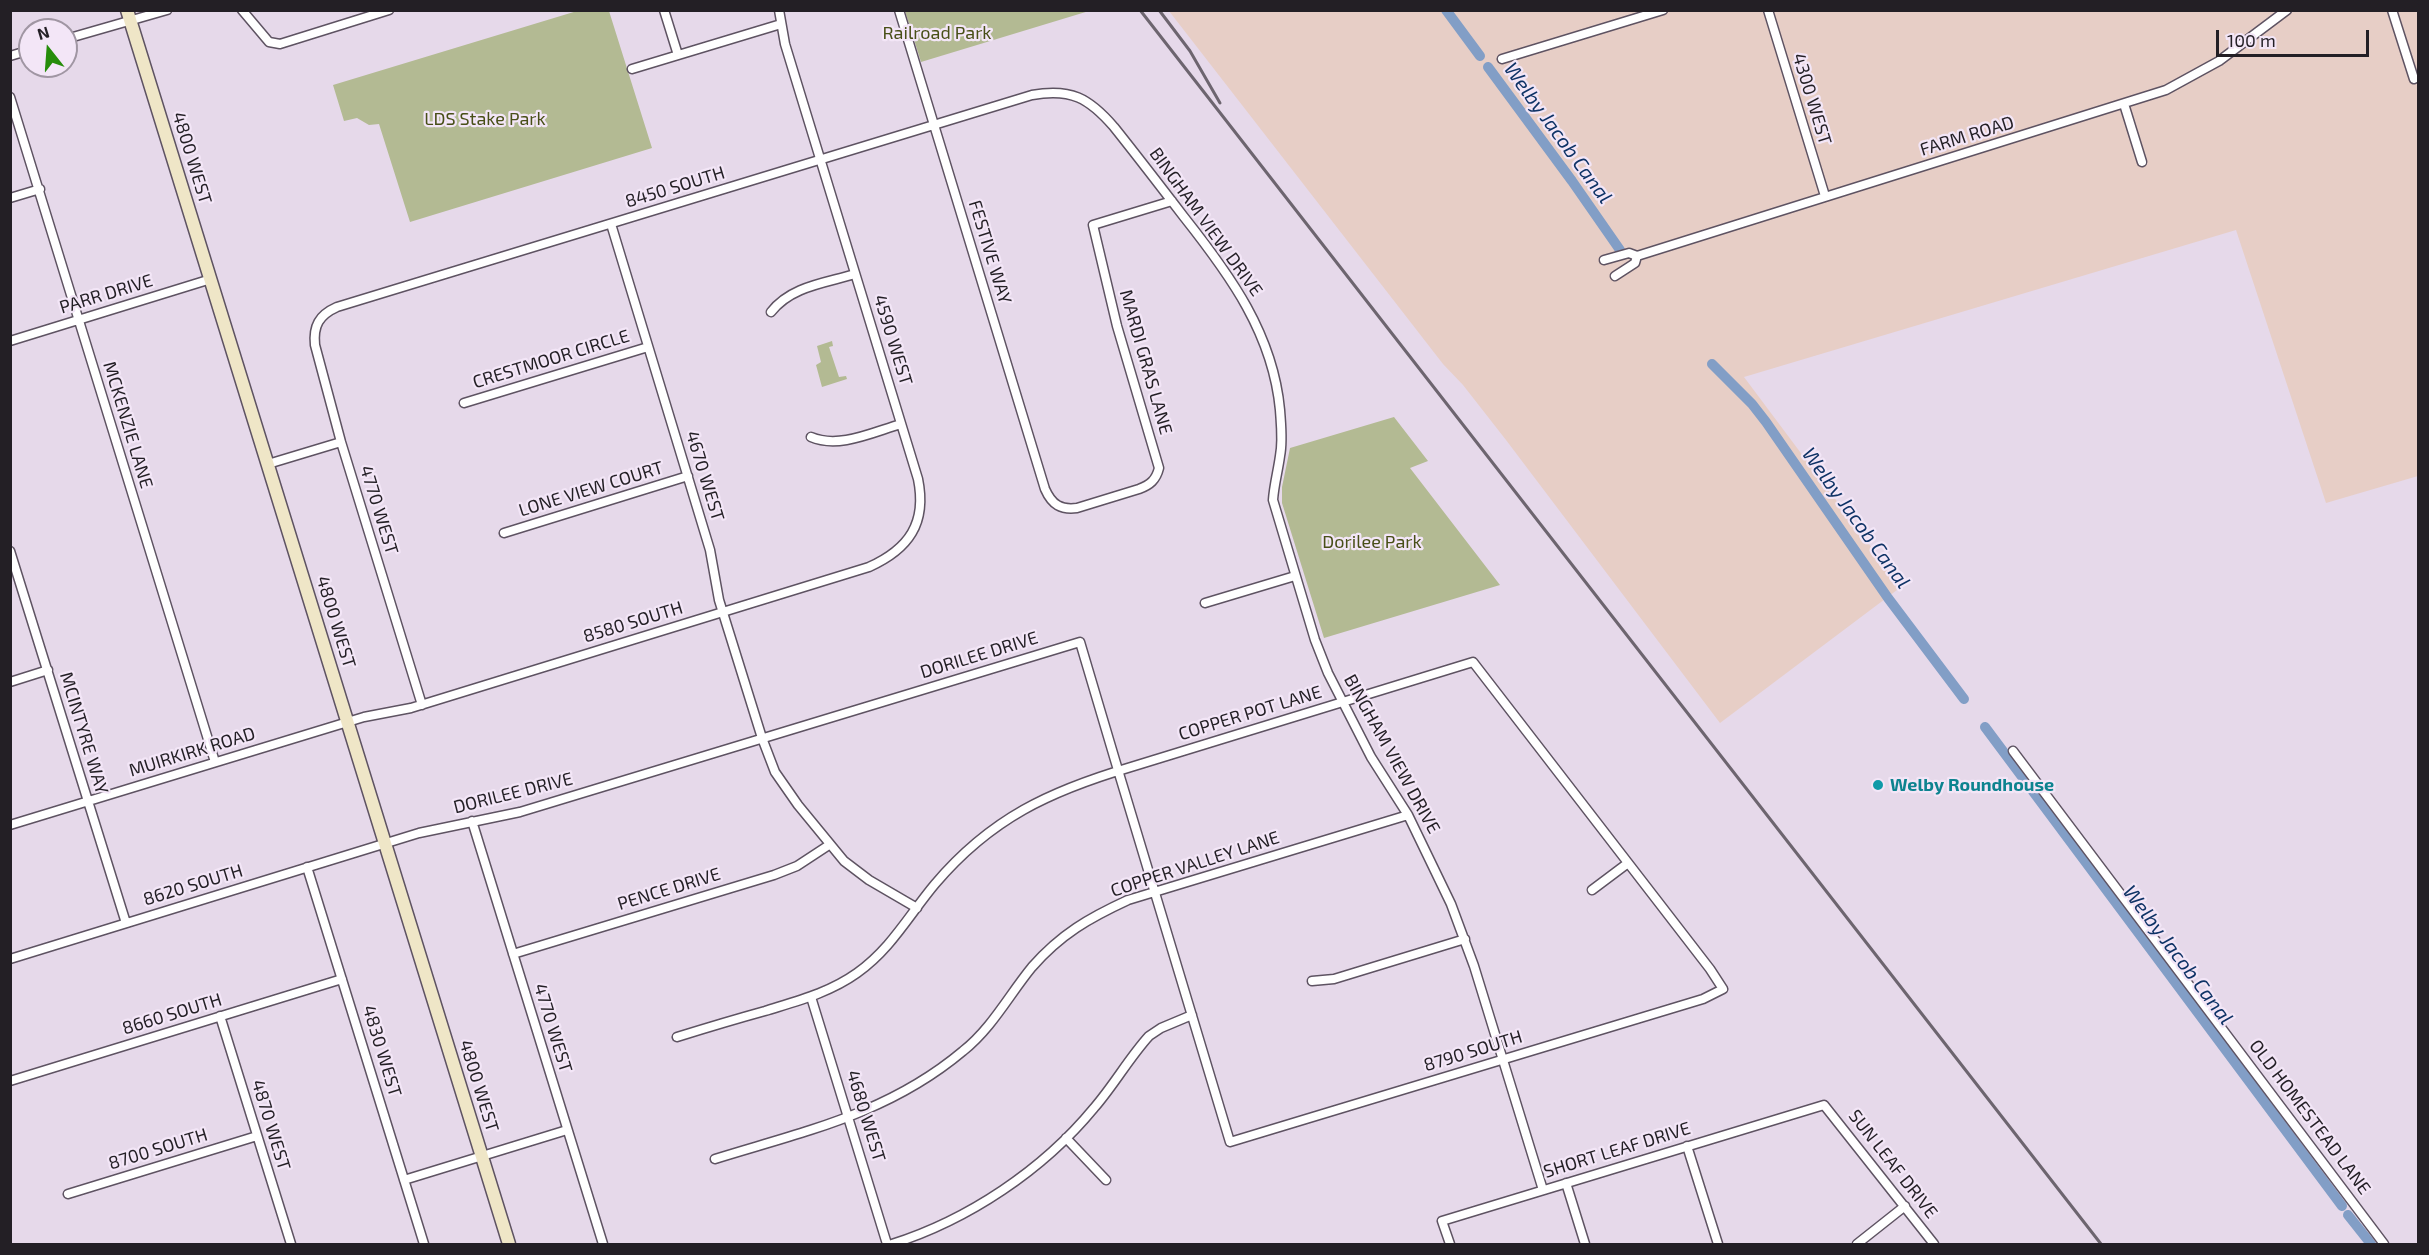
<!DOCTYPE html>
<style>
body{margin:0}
#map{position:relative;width:2429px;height:1255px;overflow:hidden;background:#e6d9ea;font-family:"Exo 2",sans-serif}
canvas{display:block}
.frame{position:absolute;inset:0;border:12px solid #231f25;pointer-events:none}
.north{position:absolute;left:18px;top:18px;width:60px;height:60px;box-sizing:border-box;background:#f3e6f7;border:2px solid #a096a3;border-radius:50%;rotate:343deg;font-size:16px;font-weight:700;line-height:24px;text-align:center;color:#231f25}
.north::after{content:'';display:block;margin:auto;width:21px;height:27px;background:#268d0b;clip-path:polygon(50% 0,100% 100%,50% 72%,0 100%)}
.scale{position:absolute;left:2216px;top:30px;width:153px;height:27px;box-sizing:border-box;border:3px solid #231f25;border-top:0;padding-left:8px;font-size:18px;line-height:21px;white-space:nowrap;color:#231f25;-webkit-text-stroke:4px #f3e6f7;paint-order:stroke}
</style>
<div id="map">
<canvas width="2429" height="1255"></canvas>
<div class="frame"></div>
<div class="north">N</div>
<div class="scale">100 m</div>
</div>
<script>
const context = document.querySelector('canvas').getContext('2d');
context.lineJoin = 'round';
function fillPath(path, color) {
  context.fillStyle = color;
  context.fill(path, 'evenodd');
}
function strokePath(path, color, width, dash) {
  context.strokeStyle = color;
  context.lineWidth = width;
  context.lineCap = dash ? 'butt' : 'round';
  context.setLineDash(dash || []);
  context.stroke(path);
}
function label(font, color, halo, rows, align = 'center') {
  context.font = font + ' "Exo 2",sans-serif';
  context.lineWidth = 4.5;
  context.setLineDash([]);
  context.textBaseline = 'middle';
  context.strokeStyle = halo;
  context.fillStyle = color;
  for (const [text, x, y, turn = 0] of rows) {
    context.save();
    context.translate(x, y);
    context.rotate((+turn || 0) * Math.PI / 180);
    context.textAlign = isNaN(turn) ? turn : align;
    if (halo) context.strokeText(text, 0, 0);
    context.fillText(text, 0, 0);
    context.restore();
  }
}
fillPath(new Path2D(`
 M1169,11H2418V476L2326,503L2236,230L1744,377L1901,587L1720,723L1506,440L1463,385L1443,364Z`), '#e7cec6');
fillPath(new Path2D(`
 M577,11H609L652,148L410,222L379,124L369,125L357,118L344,121L333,85Z
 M905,11V10L1089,11L921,62Z
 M832,341L833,346L829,347L839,377L846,376L847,379L822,387L816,365L821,362L817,346Z
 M1394,417L1428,461L1410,468L1500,585L1324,638L1282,503V487L1290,448Z`), '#b3ba93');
strokePath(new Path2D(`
 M1446,10L1480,56
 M1488,67L1572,181L1620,250
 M1712,364L1752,404L1766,422L1888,598L1964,699
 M1985,727L2342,1206
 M2348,1215L2371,1244`), '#829ec6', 10);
const street = new Path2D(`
 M242,10L269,42L280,44L389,10
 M664,10L678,55
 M899,10L1045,489C1052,505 1061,510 1077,508L1139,489C1150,485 1156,480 1159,468L1117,326L1093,225L1172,201
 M1768,10L1825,196
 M2392,10L2414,79
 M66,39L167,10
 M10,56L30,50
 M1502,59L1663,10
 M632,69L781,24
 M10,97L215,762
 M2124,104L2142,162
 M10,198L40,189
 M611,224L710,550L719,600L762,738L775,772L798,805L844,861L869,880L917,908
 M1637,256L2166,90L2219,61L2287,10
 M1604,260L1629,253L1637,256L1635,263L1615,276
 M771,312C791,286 826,283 855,274
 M10,341L211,279
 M464,403L648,347
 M811,437C839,449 873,432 901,424
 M268,464L341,442
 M504,533L688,476
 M10,551L126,923
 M1205,603L1295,576
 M10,682L48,670
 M422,705L341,442L315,345C313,326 319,315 337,307L1032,95C1071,88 1089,98 1114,127C1138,157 1161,187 1184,217C1230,275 1273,334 1280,410C1281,425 1283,441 1280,456C1278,471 1274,485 1273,500L1315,640L1328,673L1371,757L1408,815L1451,904L1474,966L1543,1190
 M2013,751L2384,1244
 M472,821L603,1244
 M10,825L364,717L411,708L869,567C909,549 927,523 918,479L785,44L779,10
 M307,867L424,1244
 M1592,890L1628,863
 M513,954L774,875L797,866L829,845
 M10,959L419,833L520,812L1080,642L1115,760L1121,780L1230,1142L1703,999L1723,989L1710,969L1473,662L1131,767C1050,791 991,818 935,884C909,915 891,949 857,973C829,993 797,1001 765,1011C736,1019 706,1028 677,1037
 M1312,981L1334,979L1465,939
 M811,997L887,1244
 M220,1016L291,1244
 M10,1081L342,979
 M1066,1138L1106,1180
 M1687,1146L1718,1244
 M715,1159C805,1131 888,1114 963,1051C992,1028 1009,995 1032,967C1061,934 1089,918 1128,900L1408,815
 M404,1180L567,1130
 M1566,1183L1585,1244
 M68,1194L257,1136
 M892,1244C968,1220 1043,1170 1094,1108C1114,1085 1129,1058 1149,1036L1161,1028L1192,1015
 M1450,1244L1442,1221L1824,1105L1934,1244
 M1857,1244L1905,1206`);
const secondary = new Path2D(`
 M127,10L509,1244`);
strokePath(street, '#5e5362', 11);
strokePath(secondary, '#5e5362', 15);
strokePath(street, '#fff', 8);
strokePath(secondary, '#efe6c7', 12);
strokePath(new Path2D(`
 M1140,10L2101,1244
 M1159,10L1190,51L1220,103`), '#6d656f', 3);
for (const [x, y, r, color] of [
 [1878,785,6,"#0f9aa8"]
]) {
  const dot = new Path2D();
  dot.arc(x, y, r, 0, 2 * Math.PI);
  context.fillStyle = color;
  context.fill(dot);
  strokePath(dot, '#f3e6f7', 2);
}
label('18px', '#484f17', '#f3e6f7', [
 ["Railroad Park",937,33],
 ["LDS Stake Park",485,119],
 ["Dorilee Park",1372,542]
]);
label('18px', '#231f25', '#f3e6f7', [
 ["4300 WEST",1812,99,73],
 ["FARM ROAD",1967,136,-17],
 ["4800 WEST",192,158,73],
 ["8450 SOUTH",675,187,-17],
 ["BINGHAM VIEW DRIVE",1206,222,54],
 ["FESTIVE WAY",990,252,73],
 ["PARR DRIVE",106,294,-17],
 ["4590 WEST",893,340,73],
 ["CRESTMOOR CIRCLE",551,359,-17],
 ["MARDI GRAS LANE",1146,362,74],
 ["MCKENZIE LANE",128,425,73],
 ["4670 WEST",705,476,73],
 ["LONE VIEW COURT",591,489,-17],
 ["4770 WEST",379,510,73],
 ["4800 WEST",336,622,73],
 ["8580 SOUTH",633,622,-17],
 ["DORILEE DRIVE",979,655,-17],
 ["COPPER POT LANE",1250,713,-17],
 ["MCINTYRE WAY",84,733,73],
 ["MUIRKIRK ROAD",192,752,-17],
 ["BINGHAM VIEW DRIVE",1392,754,61],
 ["DORILEE DRIVE",513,793,-14],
 ["COPPER VALLEY LANE",1195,864,-18],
 ["8620 SOUTH",193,885,-17],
 ["PENCE DRIVE",669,889,-17],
 ["8660 SOUTH",172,1014,-17],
 ["4770 WEST",553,1028,73],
 ["4830 WEST",382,1051,73],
 ["8790 SOUTH",1473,1051,-17],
 ["4800 WEST",479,1086,73],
 ["4680 WEST",866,1116,73],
 ["OLD HOMESTEAD LANE",2310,1117,53],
 ["4870 WEST",271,1125,73],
 ["8700 SOUTH",158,1149,-17],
 ["SHORT LEAF DRIVE",1617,1150,-17],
 ["SUN LEAF DRIVE",1893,1164,52]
]);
label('bold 18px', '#0d838f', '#f3e6f7', [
 ["Welby Roundhouse",1890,785]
], 'left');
label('italic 20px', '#0f3366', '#f3e6f7', [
 ["Welby Jacob Canal",1558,133,54],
 ["Welby Jacob Canal",1856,518,54],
 ["Welby Jacob Canal",2178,955,53]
]);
</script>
